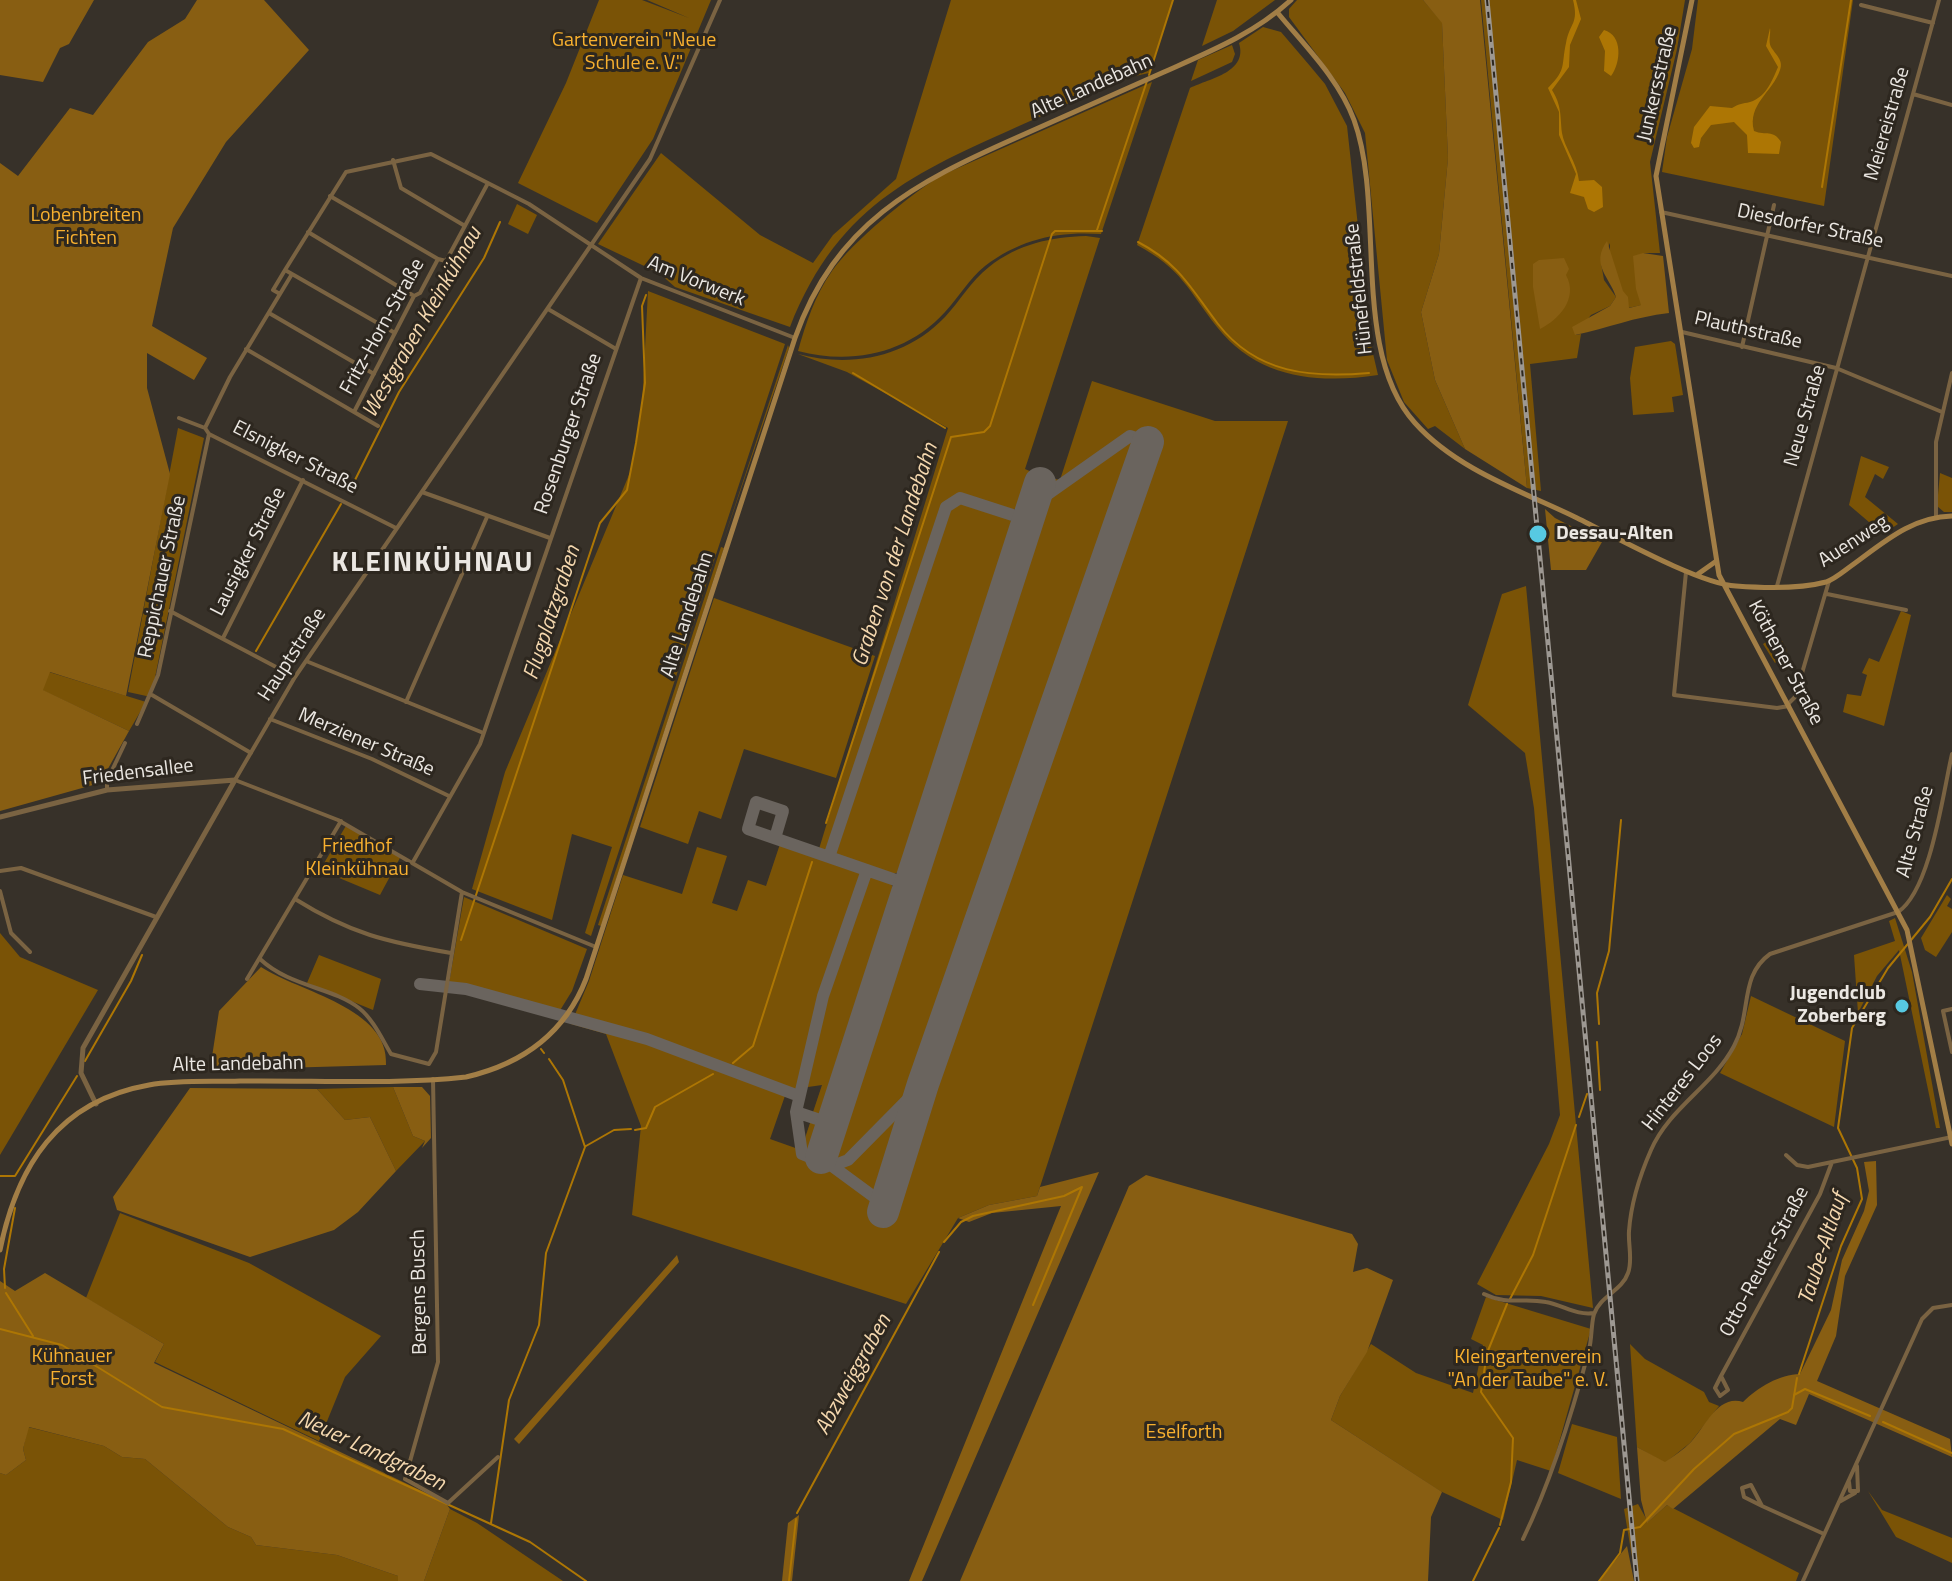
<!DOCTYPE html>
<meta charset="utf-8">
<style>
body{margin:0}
canvas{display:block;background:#373129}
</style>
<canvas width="1952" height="1581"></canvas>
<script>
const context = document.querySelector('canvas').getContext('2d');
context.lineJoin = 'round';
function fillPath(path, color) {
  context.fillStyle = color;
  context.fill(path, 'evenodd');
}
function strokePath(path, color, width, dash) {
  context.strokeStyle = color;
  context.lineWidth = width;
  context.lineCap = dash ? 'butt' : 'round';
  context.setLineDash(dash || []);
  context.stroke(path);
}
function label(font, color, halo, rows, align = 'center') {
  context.font = font + ' "Titillium Web",sans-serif';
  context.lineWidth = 6;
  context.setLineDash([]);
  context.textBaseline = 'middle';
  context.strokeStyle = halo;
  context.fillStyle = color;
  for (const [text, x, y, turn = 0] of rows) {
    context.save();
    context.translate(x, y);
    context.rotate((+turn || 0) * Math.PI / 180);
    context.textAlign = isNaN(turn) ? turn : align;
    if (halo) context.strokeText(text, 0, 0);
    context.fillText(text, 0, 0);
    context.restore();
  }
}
fillPath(new Path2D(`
 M599,0H642L689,18L647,0H711L653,139L597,223L518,183L566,83Z
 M951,0H1173L1149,73C1111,80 1073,102 1037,118C921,170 840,200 790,327L675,287L659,273L598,244L661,153L760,235L813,263L833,235L896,179Z
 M1217,0H1275L1233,31L1202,46Z
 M1297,0H1423L1442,22L1448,158L1439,254L1421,312L1435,380L1465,449L1435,426L1428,429L1404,402L1387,360L1365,133L1345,93L1289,17V9Z
 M1481,0H1685L1677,49L1650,162L1660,253H1643L1642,305L1628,308L1610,256V243L1601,263L1604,280L1616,297L1610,306L1591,315L1575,335L1581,334L1577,358L1530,364L1541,491L1527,488Z
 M1698,0H1853L1824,206L1662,172L1667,137L1692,49Z
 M1263,27L1281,32L1310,66L1325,84L1347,126L1371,345L1378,375C1318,384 1258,379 1217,327C1188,290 1182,269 1137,245L1190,88C1211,78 1248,72 1239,43Z
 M1232,45L1235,54L1232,62L1191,81L1198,60Z
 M1152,82L1101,234C1058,231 1020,239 985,266C969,279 959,297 945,312C907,354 851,365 798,351C806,323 815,295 832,271C853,241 909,196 940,176Z
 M517,204L537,215L528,234L508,224Z
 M1086,236L1100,238L1025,469L1034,473L1024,505L1012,510L1010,519L1015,531L905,870L893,874L819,849L948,428L847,372L798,354C850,368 906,358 945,317C960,301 971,281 989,267C1018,244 1051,237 1086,236Z
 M648,291L785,344L591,936L585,933L612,847L572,834L552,920L472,889L505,772L631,470L642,406Z
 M1671,341L1675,344L1683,395L1672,397L1674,412L1633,415L1630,378L1635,347Z
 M788,345L789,348L722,545Z
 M1092,381L1215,421H1288L1037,1196L989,1205L958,1218L906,1304L632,1215L641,1126L606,1034L571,1024L589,981L623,875L682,894L697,847L727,856L712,903L737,911L748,880L766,886L780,844L890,882L897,895L825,1116L812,1115L822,1085L787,1090L770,1139L801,1150L811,1120L819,1123L821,1127L812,1155L829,1161L1045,496L1051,478L1060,480Z
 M178,428L204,438L151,697L128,692Z
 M1861,456L1889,467L1883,479L1875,474L1865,497L1898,524L1883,534L1849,505Z
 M1940,473L1952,478V512H1944L1937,506Z
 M721,547L724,548L601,926L598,925Z
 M1526,586L1593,1308L1541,1296L1496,1295L1477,1284L1549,1144L1560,1115L1534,808L1525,753L1468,705L1502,594Z
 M714,598L875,656L836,778L744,749L721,819L699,811L688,844L640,827Z
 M1901,611L1911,615L1884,726L1843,712L1847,694L1861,696L1867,675L1862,673L1869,658L1879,662Z
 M1765,632L1782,641L1787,650L1784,657L1775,663L1763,644L1769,640Z
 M49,672L146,702L129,731L42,690Z
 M347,824L401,856L380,895L320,870Z
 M1947,895L1951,899L1947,906L1952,909V932L1936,957L1925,950L1921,938Z
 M464,897L587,949L572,991L559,1012L480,988L449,983Z
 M1895,918L1912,972L1940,1128H1936L1899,950L1877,976L1858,1013L1854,955L1895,941L1889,921Z
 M0,933L20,957L98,990L0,1155Z
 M319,955L381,979L373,1010L307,983Z
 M1751,996L1845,1041L1834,1127L1720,1073L1742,1034Z
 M393,1087L413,1136L425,1141L396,1171L370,1117L345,1120L317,1089Z
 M120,1213L249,1263L381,1336L345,1377L319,1441L155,1362L164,1344L86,1298Z
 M1486,1297L1591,1329L1551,1471L1517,1460L1503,1520L1440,1491L1331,1420L1340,1396L1371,1344L1416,1373L1473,1393L1483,1345L1471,1339Z
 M1630,1344L1645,1359L1704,1392L1709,1402L1719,1406L1690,1443L1665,1463L1637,1447Z
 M1572,1424L1617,1437L1621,1499L1558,1473Z
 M28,1427L104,1446L122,1457L145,1459L228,1527L251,1537L256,1545L337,1555L398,1576V1581H0V1473L6,1475L26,1460L23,1449Z
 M1868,1491L1882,1510L1952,1538V1563L1896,1537Z
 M1638,1504L1648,1522L1667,1505L1799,1573L1796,1581H1636L1624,1509Z
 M450,1509L477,1523L563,1581H424Z`), '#7a5306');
fillPath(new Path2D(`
 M0,0H94L69,44L60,48L43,82L0,75Z
 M197,0H264L309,50L226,142L173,228L152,326L207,358L194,380L147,353V388L170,474L126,696L50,672L43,690L129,731L100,783L0,811V163L18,176L70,108L93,115L148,42L185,19Z
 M1423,0H1480L1527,488L1465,449L1435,380L1421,312L1439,254L1448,158L1442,23Z
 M1607,241L1623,291L1628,297L1629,308L1641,305L1636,289L1633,256L1643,253L1663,256L1669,313C1634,317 1608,328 1575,335L1572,327L1610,306L1616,297C1610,277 1590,265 1607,241Z
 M1564,258L1569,269L1566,275C1579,299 1558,320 1540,329L1533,287V264L1539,260Z
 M1545,509L1555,518L1602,542L1586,570H1551Z
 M261,967C299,992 390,1008 386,1065L210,1070L219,1011Z
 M393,1087H422L430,1096L431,1138L422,1148L425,1141L413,1136Z
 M190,1088L317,1089L345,1120L370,1117L396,1171L358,1212L334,1230L250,1257L117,1210L113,1197Z
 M1876,1161L1877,1205L1845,1276L1836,1336L1817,1381L1950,1439L1952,1457L1809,1394L1796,1425L1780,1419L1673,1509L1667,1505L1647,1523L1641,1500L1637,1447L1665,1462C1674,1456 1683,1450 1691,1442C1705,1427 1718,1394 1743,1402C1757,1388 1780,1374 1800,1374L1831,1310L1842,1260L1864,1211L1869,1191L1864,1162Z
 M1099,1172L922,1581H909L1061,1206L992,1213L969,1222L958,1218L989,1205L1037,1196L1040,1187Z
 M1146,1175L1352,1234L1358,1244L1353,1272L1367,1268L1393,1280L1367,1352L1340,1396L1331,1420L1442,1492L1431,1517L1428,1581H960L1129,1186Z
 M677,1255L679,1262L519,1444L514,1439Z
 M45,1273L164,1344L154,1363L445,1502L450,1509L424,1581H398V1576L337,1555L256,1545L251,1537L228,1527L145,1459L122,1457L104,1446L29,1427L23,1449L26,1460L6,1475L0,1473V1281L15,1291Z
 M799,1515L792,1581H782L788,1523Z
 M1627,1546L1634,1581H1599Z`), '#885e12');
fillPath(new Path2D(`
 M1573,0H1576L1581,19L1570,45L1569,67L1552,90C1562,106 1560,116 1562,133C1564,147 1577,162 1579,181L1594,180L1602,187L1603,207L1594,212L1588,209L1584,197L1570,193L1576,174L1559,135V112L1548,88C1567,69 1561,66 1566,43C1570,22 1579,24 1573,0Z
 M1770,28C1771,33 1768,41 1771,47C1775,54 1784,60 1780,70C1773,92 1747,104 1754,131C1766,136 1773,129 1781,142L1779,154L1748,153L1747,135L1734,122L1711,125L1701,138L1699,147L1694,148L1691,143L1694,127L1710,106L1732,108C1740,103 1742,104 1750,102C1767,97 1773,78 1778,67L1766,46Z
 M1604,30C1623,35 1621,63 1611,76L1604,71L1605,51L1599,37Z`), '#ad7604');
strokePath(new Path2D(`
 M1149,75L1173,0
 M1822,187L1851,0
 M1097,230L1147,81
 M1138,242C1180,264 1191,289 1218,324C1257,374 1311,378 1369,373
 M853,373L945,428
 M353,484L399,392L484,258L500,222
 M256,651L341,504
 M826,823L951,437L984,432L990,426L1052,234L1055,231H1102
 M461,940L600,523L627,490L636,443L645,383L642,306L646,295
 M1599,1024L1597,993L1609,951L1621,820
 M1597,1042L1600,1090
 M541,1049L544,1053
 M85,1061L131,981L142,955
 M733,1063L753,1046L812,862
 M1579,1117L1587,1094
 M635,1130L646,1128L655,1107L713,1074
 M586,1146L614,1130L631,1129
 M0,1176H15L77,1076
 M944,1242L961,1222L973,1216L1064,1196L1082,1187L1033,1305
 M5,1288L4,1269L15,1208
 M6,1293L33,1336
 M1510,1299L1533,1255L1576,1125
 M0,1329L62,1345L162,1407L283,1429L530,1542L586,1581
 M1799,1374L1841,1246L1862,1199L1857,1168L1838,1128L1852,1028L1888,968L1930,917L1952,879
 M1794,1395L1805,1389L1870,1416
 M1883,1422L1952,1453
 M797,1513L939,1252
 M491,1523L509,1400L539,1325L546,1253L585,1147L563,1080L549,1059
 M1500,1525L1511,1482L1513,1438L1481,1392L1487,1353L1507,1304
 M789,1581L796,1519
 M1473,1581L1499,1528
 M1599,1581L1620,1553L1624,1530L1640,1527L1694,1469L1734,1434L1788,1412L1792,1408L1797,1378`), '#ad7604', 2);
strokePath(new Path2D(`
 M1036,494L1045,496L1130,436L1148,442
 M775,838L783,811L756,802L748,829L910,885
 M829,857L946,507L960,498L1028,520
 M420,984L466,989L647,1039L799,1096
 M796,1112L802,1154L832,1166L848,1160L923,1084
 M832,1124L796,1112L823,996L867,870
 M832,1166L885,1205`), '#6a645e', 12);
strokePath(new Path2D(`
 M821,1158L1040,483
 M883,1212L923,1084L1148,442`), '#6a645e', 32);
strokePath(new Path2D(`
 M1861,5L1933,23
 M1913,94L1952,105
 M393,160L401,188L465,226
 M330,196L438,259
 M1661,212L1952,276
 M308,232L414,296
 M292,274L395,333
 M280,294L273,290L285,270
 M548,309L616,349
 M269,313L374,374
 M1682,332L1836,368L1942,412
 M1742,347L1774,205
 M246,349L354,412L414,296L420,293L438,259L446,261L488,183
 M354,412L378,426
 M179,418L205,428L209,434L396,528
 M205,428L230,377L292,274L285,270L346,172L431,154L529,204L641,278L795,338
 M422,492L550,538
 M1936,517V442L1952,373
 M1686,572L1674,695L1777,708L1789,706
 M1777,586L1939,0
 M1827,594L1906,610
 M170,611L295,677
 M223,638L303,480
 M306,661L481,732
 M152,695L251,753
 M406,702L487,517
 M1788,704L1795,697L1829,581
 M270,719L372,759L449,796
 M137,724L158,675L209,434
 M107,790V781L125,743
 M413,862L480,744L641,278
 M0,871L21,868L156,917
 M0,891L11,933L30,952
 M295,899C351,934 387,942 451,953
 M596,947L462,892L338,820L235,780L295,677L650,159L720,0
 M260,959C290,987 332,987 359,1008C373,1019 382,1039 391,1054L429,1064L436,1052L462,892
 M247,979L341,821
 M1952,1009L1943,1011L1952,1052
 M433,1079L438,1362L405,1479L448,1503L498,1457
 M1786,1155L1797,1165L1808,1167L1952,1137
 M1484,1294C1509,1306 1521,1297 1546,1302C1563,1305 1577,1316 1594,1313
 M1721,1376L1728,1390L1720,1396L1715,1388L1721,1376L1820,1194L1832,1162
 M1849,1482L1850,1491H1858L1857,1466
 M1839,1502L1855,1493
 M1762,1506L1744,1497L1742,1488L1751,1485L1762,1506L1824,1534
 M1523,1539C1552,1479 1572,1414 1589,1350C1592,1338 1591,1325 1594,1314C1600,1296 1622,1291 1628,1273C1633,1260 1628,1245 1629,1231C1631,1203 1640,1175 1651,1150C1669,1108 1713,1086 1734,1046C1752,1013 1739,976 1770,954L1898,912C1931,890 1943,792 1952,754
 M1803,1581L1922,1319L1933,1308L1952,1305`), '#7a6342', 4);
strokePath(new Path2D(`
 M0,817L107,790L235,780L83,1048L81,1073L96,1104`), '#7a6342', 5);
strokePath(new Path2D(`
 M1692,0L1656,176L1719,575L1907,930L1952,1144
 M1277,12C1304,45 1339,79 1354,120C1386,208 1350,351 1415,423C1456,469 1521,491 1575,517C1612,535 1699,584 1736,586C1763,588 1800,589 1826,582C1835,579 1844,571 1851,566C1883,543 1911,517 1952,516
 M1698,574L1715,562
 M0,1250C17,1166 58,1101 149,1085C178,1080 210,1082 240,1081C315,1080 392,1085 466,1077C522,1064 565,1033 586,979L795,338C836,223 914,183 1018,137C1067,115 1115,94 1164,72C1209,52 1254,34 1291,0`), '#a27e46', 5);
const rail = new Path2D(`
 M1487,0L1637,1581`);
strokePath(rail, '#9d9892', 5);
strokePath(rail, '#2d271f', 2, [6]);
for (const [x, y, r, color] of [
 [1538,534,10,"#57c9e2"],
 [1902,1006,8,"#57c9e2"]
]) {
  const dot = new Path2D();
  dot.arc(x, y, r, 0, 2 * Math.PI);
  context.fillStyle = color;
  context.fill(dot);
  strokePath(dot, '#2d271f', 3);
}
label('20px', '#f8b02f', '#2d271f', [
 ["Gartenverein \"Neue",634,41],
 ["Schule e. V.\"",634,64],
 ["Lobenbreiten",86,216],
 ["Fichten",86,239],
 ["Friedhof",357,847],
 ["Kleinkühnau",357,870],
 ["Kühnauer",72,1357],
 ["Forst",72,1380],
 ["Kleingartenverein",1528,1358],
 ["\"An der Taube\" e. V.",1528,1381],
 ["Eselforth",1184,1433]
]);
label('20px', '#ebe7e2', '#2d271f', [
 ["Junkersstraße",1658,84,-77],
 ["Alte Landebahn",1092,87,-24],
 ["Meiereistraße",1888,124,-74],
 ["Diesdorfer Straße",1810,227,12],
 ["Am Vorwerk",696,282,22],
 ["Hünefeldstraße",1360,289,-96],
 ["Fritz-Horn-Straße",383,327,-61],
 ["Plauthstraße",1748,331,13],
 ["Neue Straße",1806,416,-74],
 ["Rosenburger Straße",569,434,-71],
 ["Elsnigker Straße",295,458,27],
 ["Auenweg",1854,542,-33],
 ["Lausigker Straße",249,552,-63],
 ["Reppichauer Straße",163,577,-78],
 ["Alte Landebahn",688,615,-72],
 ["Hauptstraße",293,655,-57],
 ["Köthener Straße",1785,663,62],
 ["Merziener Straße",366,743,23],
 ["Friedensallee",138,773,-7],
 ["Alte Straße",1916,832,-75],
 ["Alte Landebahn",238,1065,-1],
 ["Hinteres Loos",1683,1083,-52],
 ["Otto-Reuter-Straße",1765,1262,-62],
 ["Bergens Busch",420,1292,-91]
]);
label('bold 20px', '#ebe7e2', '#2d271f', [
 ["Dessau-Alten",1556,534],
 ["Jugendclub",1886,994,"right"],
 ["Zoberberg",1886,1017,"right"]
], 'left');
label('italic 22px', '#f5d8af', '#2d271f', [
 ["Westgraben Kleinkühnau",423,323,-60],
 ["Graben von der Landebahn",896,555,-72],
 ["Flugplatzgraben",553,613,-72],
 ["Taube-Altlauf",1824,1249,-72],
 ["Abzweiggraben",854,1375,-61],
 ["Neuer Landgraben",371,1452,25]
]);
context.letterSpacing = '2px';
label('bold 28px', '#ebe7e2', '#2d271f', [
 ["KLEINKÜHNAU",433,564]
]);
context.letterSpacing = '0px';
</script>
